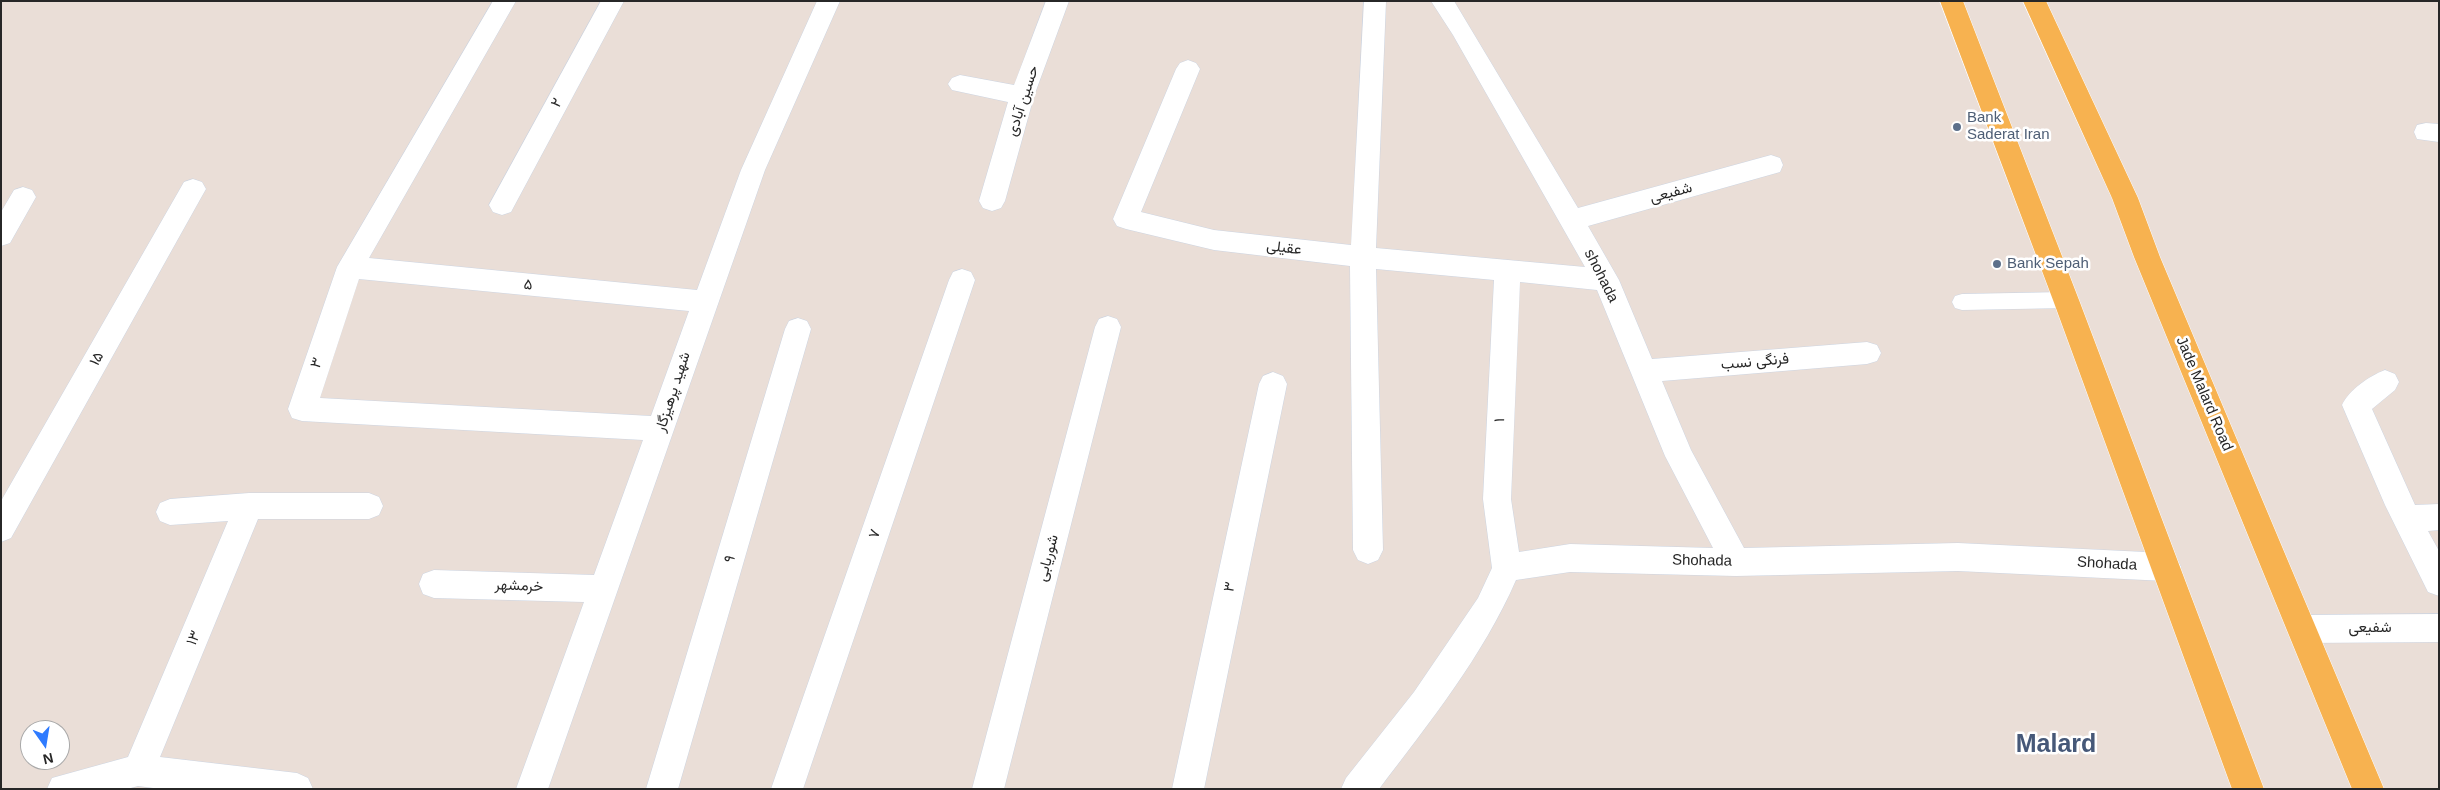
<!DOCTYPE html>
<meta charset="utf-8">
<style>
body{margin:0}
#map{position:relative;width:2440px;height:790px;overflow:hidden;background:#eaded7;font-family:Helvetica,sans-serif}
canvas{display:block}
.frame{position:absolute;inset:0;border:2px solid #272727;pointer-events:none}
.north{position:absolute;left:20px;top:720px;width:50px;height:50px;box-sizing:border-box;background:#fff;border:1px solid #a9a9a9;border-radius:50%;rotate:167deg;font-size:14px;font-weight:700;line-height:20px;text-align:center;color:#272727}
.north::after{content:'';display:block;margin:auto;width:18px;height:22px;background:#2f7bff;clip-path:polygon(50% 0,100% 100%,50% 72%,0 100%)}
</style>
<div id="map">
<canvas width="2440" height="790"></canvas>
<div class="frame"></div>
<div class="north">N</div>
</div>
<script>
const context = document.querySelector('canvas').getContext('2d');
context.lineJoin = 'round';
function strokePath(path, color, width, dash) {
  context.strokeStyle = color;
  context.lineWidth = width;
  context.lineCap = dash ? 'butt' : 'round';
  context.setLineDash(dash || []);
  context.stroke(path);
}
function fillPath(path, color) {
  context.fillStyle = color;
  context.fill(path, 'evenodd');
}
function label(font, color, halo, rows, align = 'center') {
  context.font = font + ' Helvetica,Vazirmatn,sans-serif';
  context.lineWidth = 5;
  context.setLineDash([]);
  context.textBaseline = 'middle';
  context.strokeStyle = halo;
  context.fillStyle = color;
  for (const [text, x, y, turn = 0] of rows) {
    context.save();
    context.translate(x, y);
    context.rotate((+turn || 0) * Math.PI / 180);
    context.textAlign = isNaN(turn) ? turn : align;
    if (halo) context.strokeText(text, 0, 0);
    context.fillText(text, 0, 0);
    context.restore();
  }
}
const lane = new Path2D(`
 M2066,292L2073,294L2076,300L2073,306L2066,308L1962,310L1955,308L1952,302L1955,296L1962,294Z`);
const street = new Path2D(`
 M493,1H516L369,258L697,290L741,170L817,1H840L765,170L548,789H516L584,602L434,598L423,594L419,584L423,574L434,570L594,575L643,440L302,421L292,418L288,409L337,267ZM359,279L689,311L651,416L320,398Z
 M601,1H624L511,212L502,215L493,212L489,205Z
 M1046,1H1069L1034,96L1005,201L1001,208L992,211L983,208L979,201L1008,102L952,90L948,84L952,78L960,75L1014,85Z
 M1364,1H1386L1376,248L1585,267L1453,35L1431,1H1454L1578,208L1771,155L1780,158L1783,165L1780,172L1588,226L1619,280L1652,359L1867,342L1877,345L1881,353L1877,361L1867,364L1662,381L1691,450L1744,548L1958,543L2166,553L2176,557L2181,567L2176,577L2166,581L1958,571L1736,576L1570,572L1516,580C1483,656 1429,723 1379,789H1341L1346,778L1414,692L1478,598L1492,568L1483,499L1494,280L1376,269L1383,550L1378,560L1368,564L1358,560L1353,550L1350,266L1214,250L1126,229L1117,226L1113,219L1176,69L1180,63L1188,60L1196,63L1200,69L1141,212L1214,230L1351,245ZM1520,282L1597,290L1665,456L1713,548L1570,544L1519,552L1511,499Z
 M2426,123L2439,124V142L2417,139L2414,132L2417,125Z
 M193,179L202,182L206,189L202,196L11,538L1,542V501L184,182Z
 M23,187L32,190L36,197L10,243L1,246V212L14,190Z
 M962,269L971,272L975,280L803,789H771L949,280L953,272Z
 M1108,316L1117,319L1121,327L1004,789H972L1095,327L1099,319Z
 M798,318L807,321L811,329L678,789H646L785,329L789,321Z
 M2385,370L2395,374L2399,382L2395,390L2372,409L2415,505L2439,504V530L2428,531L2439,551V596L2428,592L2385,505L2342,405C2349,390 2369,376 2385,370Z
 M1273,372L1283,376L1287,384L1204,789H1172L1259,384L1263,376Z
 M249,493H369L379,497L383,506L379,515L369,519H258L160,757L297,773L308,778L313,789H161L138,786L127,789H47L52,778L128,757L228,521L170,525L160,521L156,512L160,503L170,499Z
 M2439,614V642L2302,643L2291,639L2287,629L2291,619L2302,615Z`);
const primary = new Path2D(`
 M1940,1H1963L2079,300L2264,789H2232L2053,300Z
 M2023,1H2046L2138,198L2160,257L2384,789H2352L2134,257L2112,198Z`);
strokePath(lane, '#ccd4e1', 1);
strokePath(street, '#ccd4e1', 1);
strokePath(primary, '#fff', 1);
fillPath(lane, '#fff');
fillPath(street, '#fff');
fillPath(primary, '#f7b250');
for (const [x, y, r, color] of [
 [1957,127,5,"#5c6f8a"],
 [1997,264,5,"#5c6f8a"]
]) {
  const dot = new Path2D();
  dot.arc(x, y, r, 0, 2 * Math.PI);
  context.fillStyle = color;
  context.fill(dot);
  strokePath(dot, '#fff', 2);
}
label('15px', '#272727', '#fff', [
 ["حسین آبادی",1023,101,-72],
 ["۲",557,103,-61],
 ["شفیعی",1671,193,-15],
 ["عقیلی",1284,248,7],
 ["shohada",1601,276,63],
 ["۵",528,285,6],
 ["۱۵",97,359,-61],
 ["فرنگی نسب",1755,362,-5],
 ["۳",317,363,-71],
 ["شهید پرهیزگار",673,392,-72],
 ["Jade Malard Road",2204,394,67],
 ["۱",1500,420,-87],
 ["۷",875,534,-71],
 ["شوریابی",1048,558,-75],
 ["۹",730,559,-73],
 ["Shohada",1702,561,1],
 ["Shohada",2107,564,3],
 ["خرمشهر",519,586,2],
 ["۳",1230,587,-78],
 ["شفیعی",2370,628],
 ["۱۳",194,638,-67]
]);
label('15px', '#4e5e75', '#fff', [
 ["Bank",1967,118],
 ["Saderat Iran",1967,135],
 ["Bank Sepah",2007,264]
], 'left');
label('bold 25px', '#465878', '#fff', [
 ["Malard",2056,745]
]);
</script>
